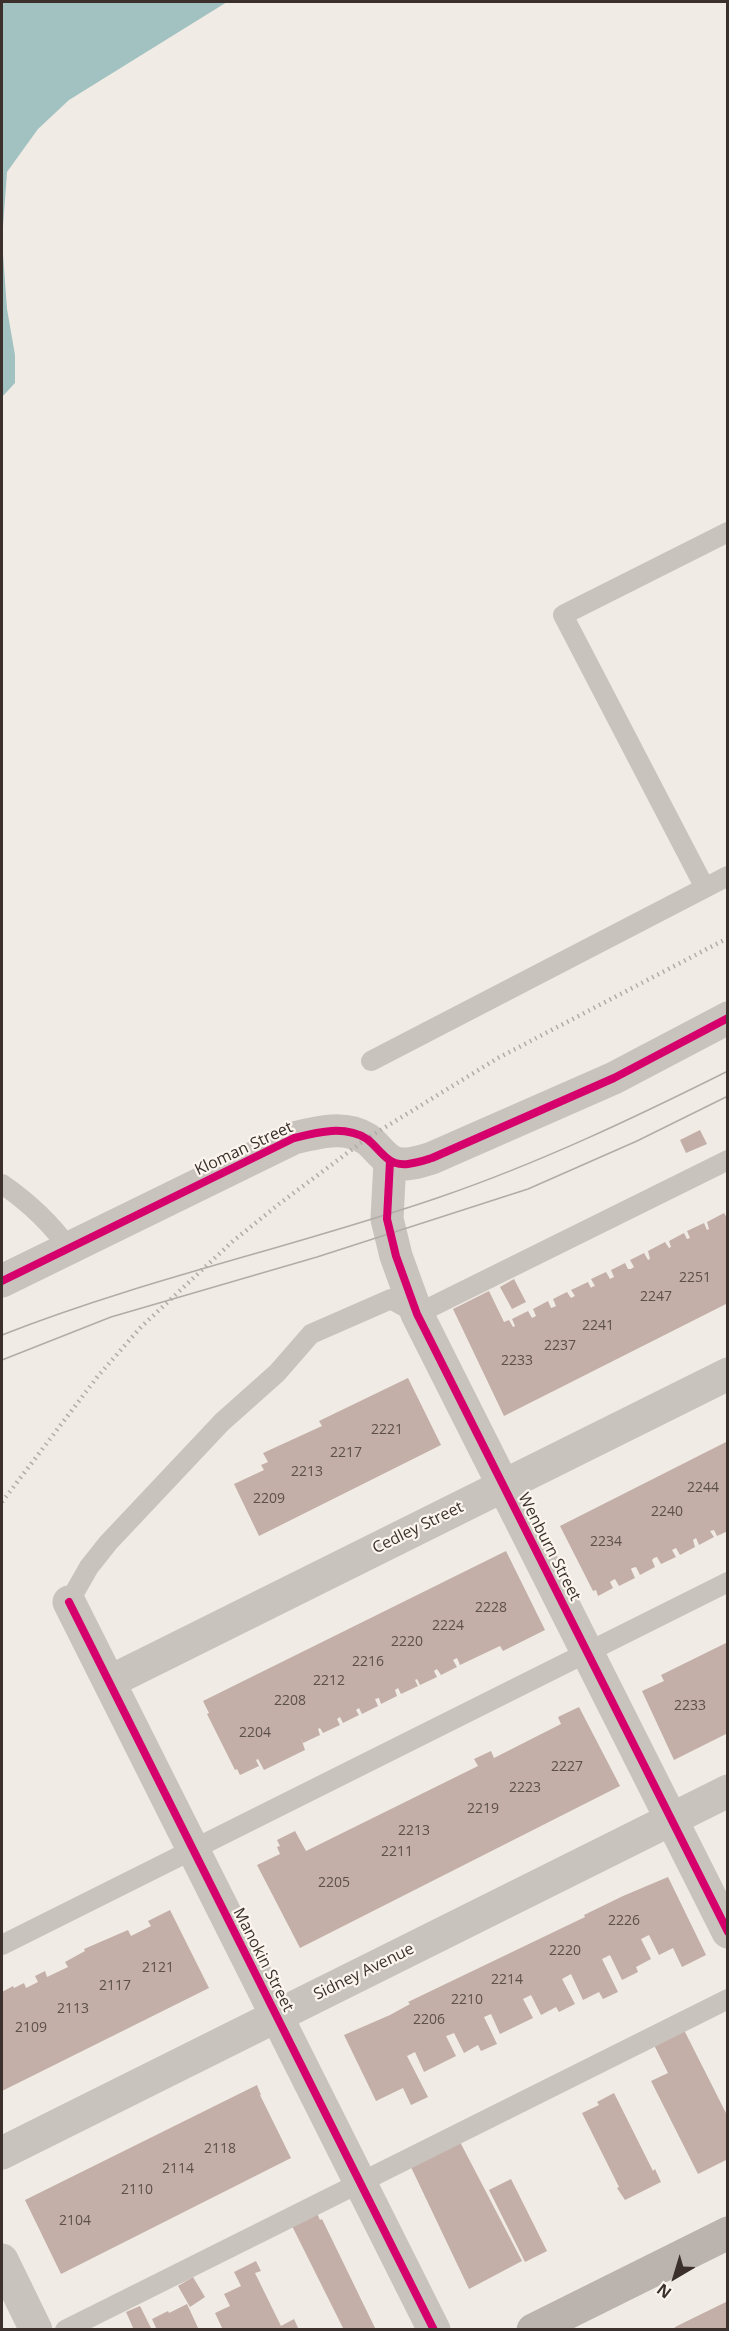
<!DOCTYPE html>
<style>
body{margin:0}
#map{position:relative;width:729px;height:2331px;overflow:hidden;background:#f0ebe5;font-family:"Open Sans",sans-serif}
canvas{display:block}
.frame{position:absolute;inset:0;border:3px solid #3b302b;pointer-events:none}
.north{position:absolute;left:645px;top:2247px;width:60px;height:60px;-webkit-text-stroke:4px #fbf5ee;paint-order:stroke;rotate:218deg;font-size:16px;font-weight:700;line-height:24px;text-align:center;color:#3b302b}
.north::after{content:'';display:block;margin:auto;width:21px;height:27px;background:#3b302b;clip-path:polygon(50% 0,100% 100%,50% 72%,0 100%)}
</style>
<div id="map">
<canvas width="729" height="2331"></canvas>
<div class="frame"></div>
<div class="north">N</div>
</div>
<script>
const context = document.querySelector('canvas').getContext('2d');
context.lineJoin = 'round';
function fillPath(path, color) {
  context.fillStyle = color;
  context.fill(path, 'evenodd');
}
function strokePath(path, color, width, dash) {
  context.strokeStyle = color;
  context.lineWidth = width;
  context.lineCap = dash ? 'butt' : 'round';
  context.setLineDash(dash || []);
  context.stroke(path);
}
function label(font, color, halo, rows, align = 'center') {
  context.font = font + ' "Open Sans",sans-serif';
  context.lineWidth = 4.5;
  context.setLineDash([]);
  context.textBaseline = 'middle';
  context.strokeStyle = halo;
  context.fillStyle = color;
  for (const [text, x, y, turn = 0] of rows) {
    context.save();
    context.translate(x, y);
    context.rotate((+turn || 0) * Math.PI / 180);
    context.textAlign = isNaN(turn) ? turn : align;
    if (halo) context.strokeText(text, 0, 0);
    context.fillText(text, 0, 0);
    context.restore();
  }
}
fillPath(new Path2D(`
 M2,2H227L69,100L38,129L7,172L2,240L7,309L15,355V383L2,397Z`), '#a1c2c1');
fillPath(new Path2D(`
 M700,1130L707,1144L686,1153L680,1140Z
 M724,1213L728,1220V1303L504,1416L453,1309L489,1291L504,1322L509,1320L513,1327L515,1326L512,1319L528,1311L532,1318L536,1316L533,1309L548,1301L551,1308L554,1307L556,1306L553,1299L567,1292L571,1298L575,1296L571,1290L588,1282L591,1288L592,1287L595,1286L591,1279L606,1272L610,1279L614,1277L611,1270L625,1263L628,1269H631L634,1267L630,1260L644,1253L648,1260L650,1259L648,1251L665,1242L669,1248L671,1247L669,1241L684,1233L687,1239L690,1238L687,1231L704,1223L707,1230L709,1229L707,1222Z
 M514,1279L526,1302L512,1309L500,1287Z
 M408,1378L441,1445L259,1536L234,1484L264,1470L261,1465L268,1462L263,1453L322,1426L319,1421Z
 M728,1441V1531L717,1536L714,1530L710,1531L714,1537L699,1545L696,1538L693,1540L695,1547L680,1555L676,1548L672,1550L676,1557L661,1564L657,1557L654,1558L652,1560L655,1567L640,1575L636,1567L632,1568L631,1569L635,1578L619,1586L615,1579L613,1580L610,1582L613,1588L598,1596L596,1590L593,1591L560,1526Z
 M506,1551L545,1630L503,1651L500,1646L460,1665L457,1658L453,1660L457,1667L441,1675L437,1669L434,1671L437,1677L420,1685L417,1679L415,1680L418,1686L401,1694L398,1688L395,1690L397,1696L381,1704L379,1698L375,1699L378,1706L362,1714L359,1708L356,1710L359,1715L343,1723L340,1717L337,1719L340,1725L323,1733L320,1728L318,1729L320,1735L303,1743L301,1738L305,1750L264,1770L258,1759L256,1760L259,1766L240,1775L237,1769L235,1770L207,1714L209,1713L203,1701Z
 M728,1642V1733L674,1760L642,1691L664,1681L661,1675Z
 M579,1707L620,1786L300,1948L257,1865L280,1854L277,1847L280,1846L277,1840L295,1831L306,1851L478,1766L474,1759L491,1751L494,1758L561,1724L558,1717Z
 M668,1877L706,1955L682,1967L673,1948L659,1955L649,1935L641,1939L651,1959L636,1967L638,1972L622,1980L610,1955L602,1959L618,1992L603,1999L599,1992L583,2000L571,1974L562,1979L575,2004L559,2012L556,2007L541,2015L531,1995L523,1999L533,2018L500,2034L491,2014L484,2017L497,2044L481,2051L478,2045L464,2053L454,2033L449,2035L446,2036L456,2056L424,2072L415,2052L407,2056L428,2097L411,2105L403,2088L376,2101L344,2035L390,2015L410,2004L408,2002L585,1917L584,1915L623,1896Z
 M170,1910L209,1988L2,2091V1992L13,1986L14,1988L24,1983L26,1988L38,1982L35,1976L45,1971L47,1977L66,1968L68,1967L65,1962L85,1951L84,1949L128,1930L131,1936L151,1926L148,1921Z
 M683,2028L728,2117V2159L698,2174L651,2081L668,2073L653,2043Z
 M257,2085L261,2095H260L291,2158L61,2274L25,2200Z
 M614,2093L653,2171L655,2169L661,2182L625,2200L617,2188L619,2187L582,2113L599,2105L597,2102Z
 M459,2140L522,2261L469,2289L410,2165Z
 M511,2179L547,2251L525,2262L489,2190Z
 M316,2211L320,2220L322,2219L376,2330H344L291,2224Z
 M256,2261L261,2271L255,2273L281,2326L294,2319L299,2330H223L215,2313L230,2306L224,2294L241,2286L234,2272Z
 M193,2277L205,2297L190,2307L178,2286Z
 M728,2301V2330H671L677,2326Z
 M187,2304L199,2330H157L152,2319L168,2311L169,2313Z
 M140,2306L152,2330H134L126,2312Z`), '#c3afa7');
strokePath(new Path2D(`
 M705,888L563,615L728,532
 M371,1061L728,876
 M2,1184C28,1202 51,1223 69,1249
 M69,1602L89,1567L108,1543L222,1422L277,1373L311,1334L391,1299L417,1314L728,1160
 M2,1945L728,1582
 M65,2330L728,1999`), '#c9c3be', 20);
strokePath(new Path2D(`
 M390,1161L387,1219L396,1256L417,1314L728,1932
 M2,1281L294,1138C318,1132 345,1125 367,1139C375,1145 380,1153 388,1159C400,1169 419,1162 432,1158L614,1078L728,1018
 M69,1602L434,2330
 M109,1682L728,1374
 M2,2153L728,1791
 M2,2260L36,2330`), '#c9c3be', 33);
strokePath(new Path2D(`
 M533,2330L728,2233`), '#bab3ae', 33);
strokePath(new Path2D(`
 M2,1335C144,1279 295,1247 440,1197C539,1163 634,1118 728,1071
 M2,1360L111,1317L317,1257L528,1189L637,1141L728,1096`), '#b1aca8', 1.5);
strokePath(new Path2D(`
 M2,1502L98,1376L141,1327L233,1241L279,1204L366,1139L498,1058L728,938`), '#b1aca8', 4.5, [1.5, 4.5]);
strokePath(new Path2D(`
 M390,1161L387,1219L396,1256L417,1314L728,1932
 M2,1281L294,1138C318,1132 345,1125 367,1139C375,1145 380,1153 388,1159C400,1169 419,1162 432,1158L614,1078L728,1018
 M69,1602L434,2330`), '#d6006c', 8);
label('14px', '#5d504a', null, [
 ["2251",695,1278],
 ["2247",656,1297],
 ["2241",598,1326],
 ["2237",560,1346],
 ["2233",517,1361],
 ["2221",387,1430],
 ["2217",346,1453],
 ["2213",307,1472],
 ["2244",703,1488],
 ["2209",269,1499],
 ["2240",667,1512],
 ["2234",606,1542],
 ["2228",491,1608],
 ["2224",448,1626],
 ["2220",407,1642],
 ["2216",368,1662],
 ["2212",329,1681],
 ["2208",290,1701],
 ["2233",690,1706],
 ["2204",255,1733],
 ["2227",567,1767],
 ["2223",525,1788],
 ["2219",483,1809],
 ["2213",414,1831],
 ["2211",397,1852],
 ["2205",334,1883],
 ["2226",624,1921],
 ["2220",565,1951],
 ["2121",158,1968],
 ["2214",507,1980],
 ["2117",115,1986],
 ["2210",467,2000],
 ["2113",73,2009],
 ["2206",429,2020],
 ["2109",31,2028],
 ["2118",220,2149],
 ["2114",178,2169],
 ["2110",137,2190],
 ["2104",75,2221]
]);
label('16px', '#3b302b', '#fbf5ee', [
 ["Kloman Street",244,1149,-25],
 ["Cedley Street",418,1528,-26],
 ["Wenburn Street",549,1547,63],
 ["Manokin Street",263,1960,63],
 ["Sidney Avenue",364,1972,-26]
]);
</script>
